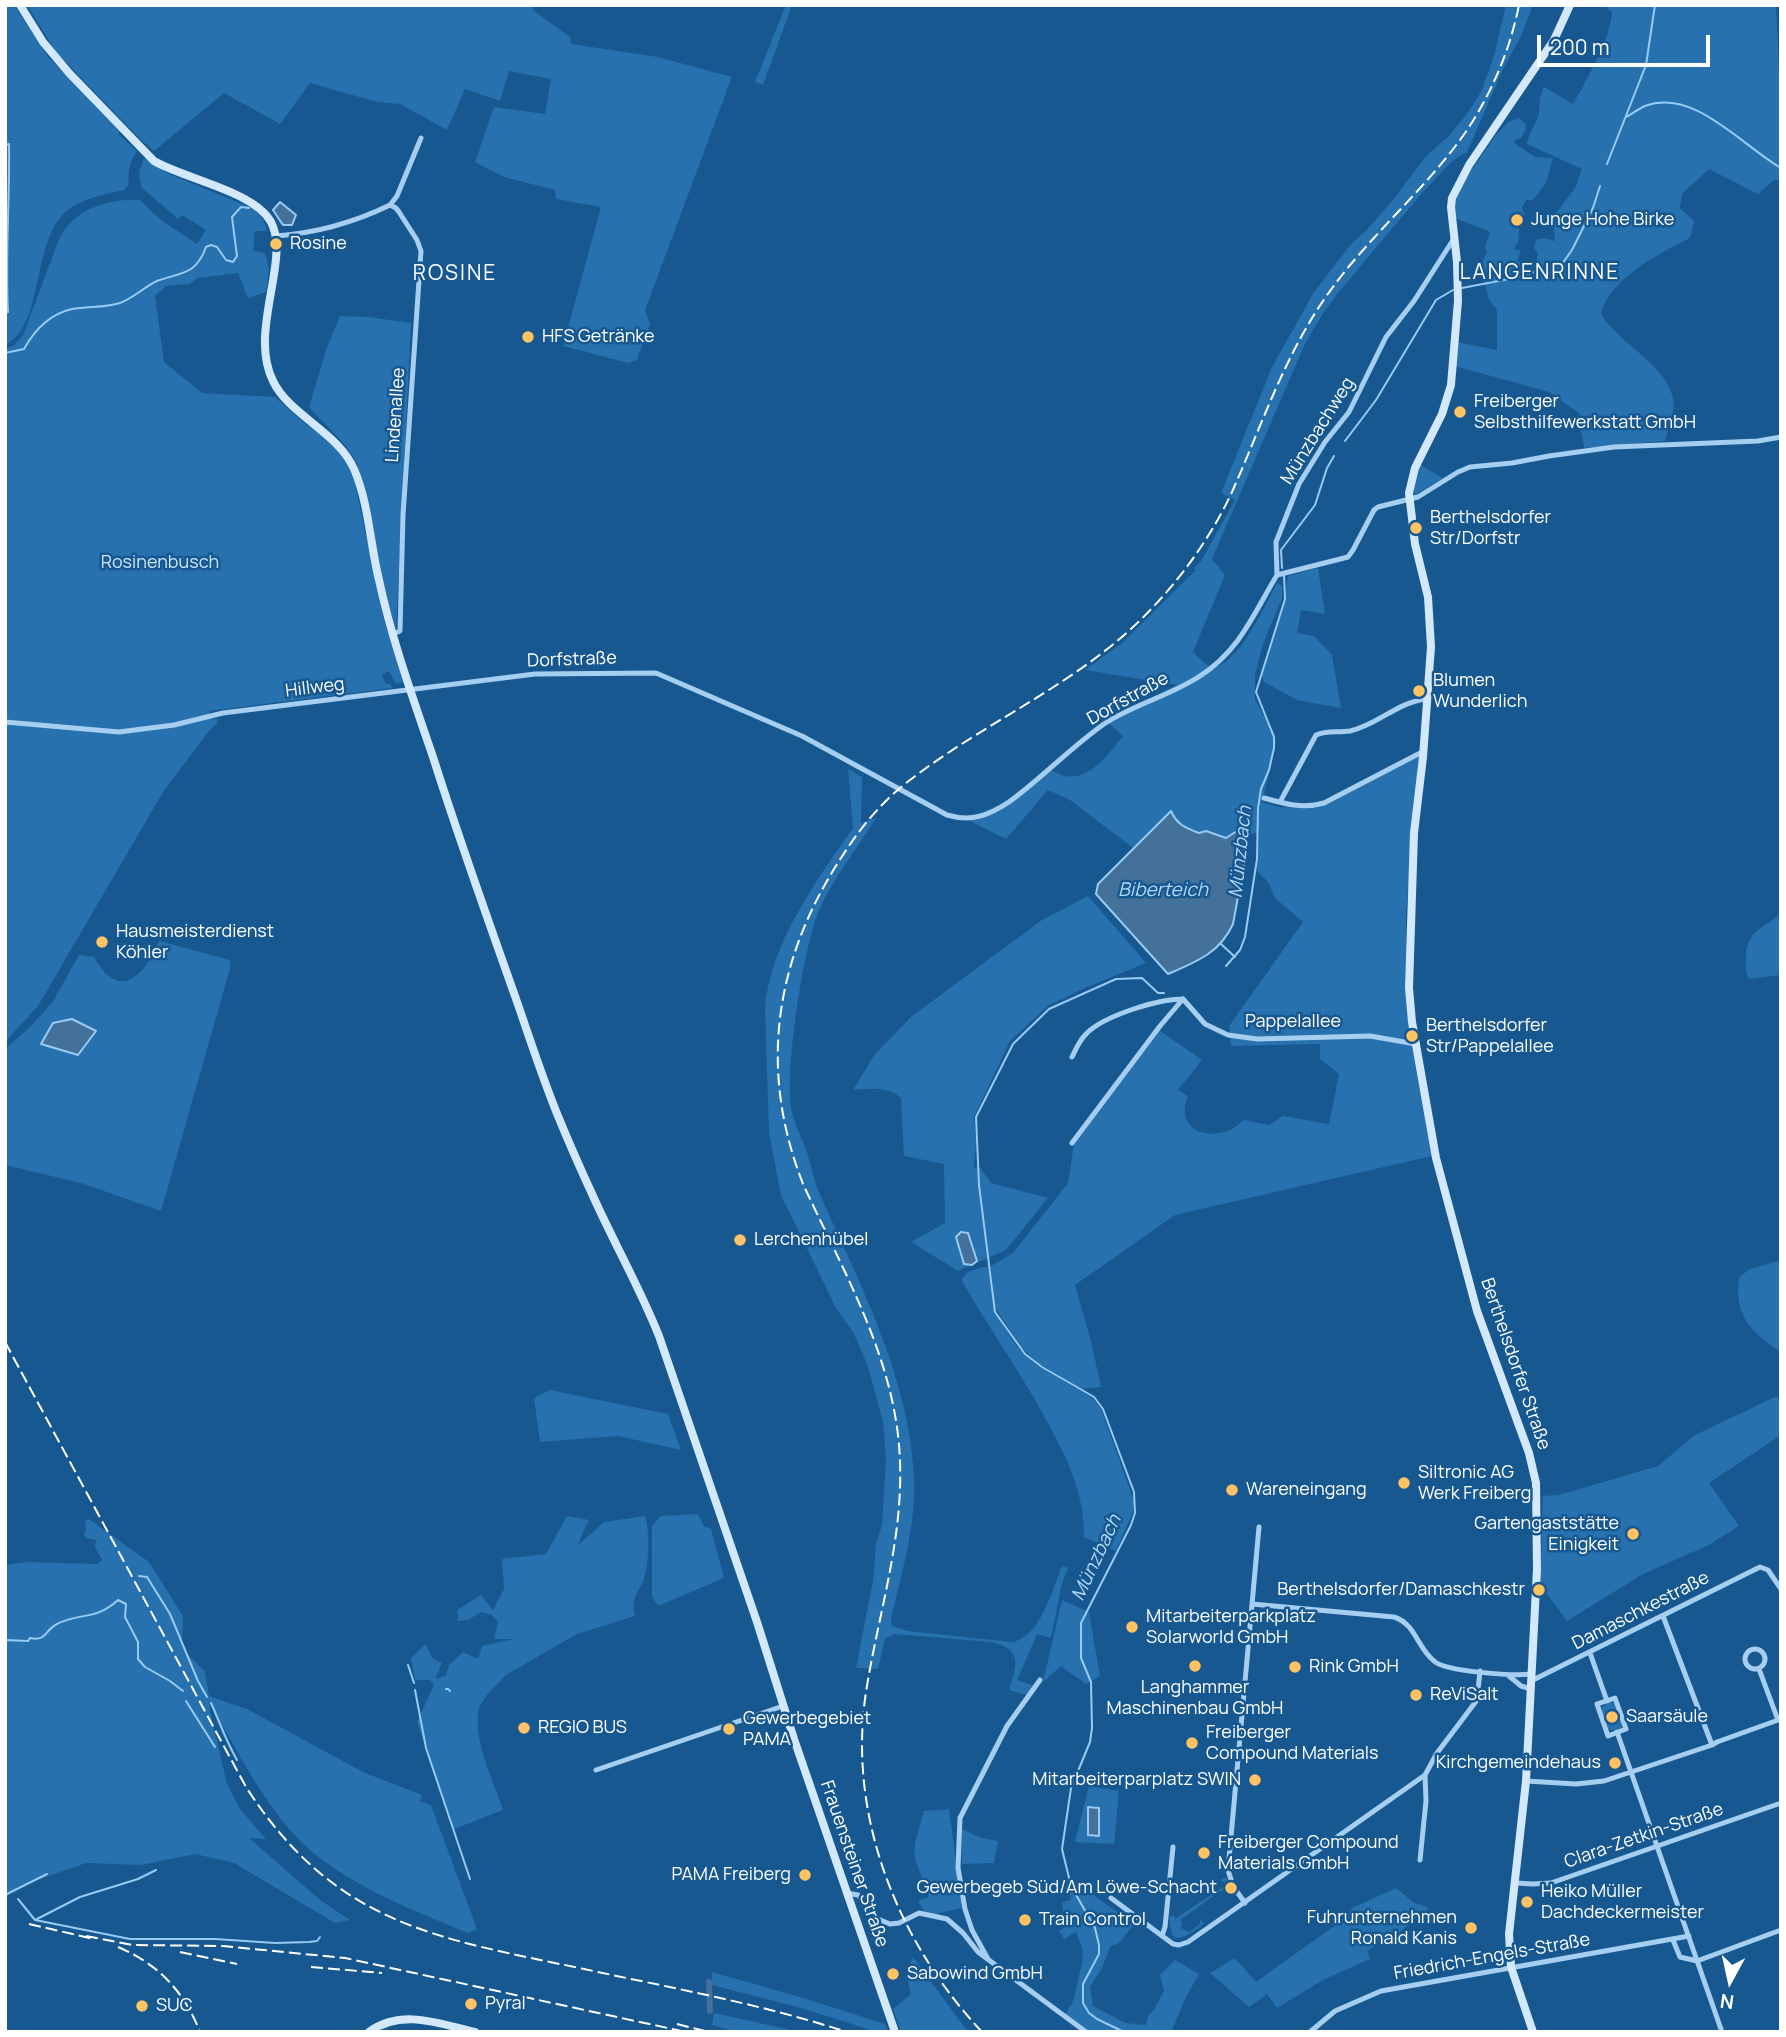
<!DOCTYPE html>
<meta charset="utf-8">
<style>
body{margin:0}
#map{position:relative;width:1786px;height:2037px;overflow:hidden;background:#175891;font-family:Manrope,sans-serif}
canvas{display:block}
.frame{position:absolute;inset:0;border:7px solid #fff;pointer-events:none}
.north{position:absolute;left:1695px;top:1946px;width:70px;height:70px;-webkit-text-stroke:5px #175891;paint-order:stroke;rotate:188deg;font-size:19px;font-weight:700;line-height:28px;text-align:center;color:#fff}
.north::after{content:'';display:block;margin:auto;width:24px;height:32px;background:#fff;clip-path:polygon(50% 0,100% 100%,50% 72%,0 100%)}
.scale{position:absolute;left:1537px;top:35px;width:173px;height:32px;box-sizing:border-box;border:4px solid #fff;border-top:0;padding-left:9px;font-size:21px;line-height:24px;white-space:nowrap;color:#fff;-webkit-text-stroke:5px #175891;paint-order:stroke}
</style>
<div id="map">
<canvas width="1786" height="2037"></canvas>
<div class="frame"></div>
<div class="north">N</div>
<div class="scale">200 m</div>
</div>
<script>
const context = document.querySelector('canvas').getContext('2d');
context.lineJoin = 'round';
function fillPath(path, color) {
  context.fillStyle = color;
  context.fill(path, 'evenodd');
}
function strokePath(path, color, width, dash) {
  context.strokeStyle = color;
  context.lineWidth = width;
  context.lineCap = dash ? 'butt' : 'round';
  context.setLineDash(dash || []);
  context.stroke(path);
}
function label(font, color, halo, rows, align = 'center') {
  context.font = font + ' Manrope,sans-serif';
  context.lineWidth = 5;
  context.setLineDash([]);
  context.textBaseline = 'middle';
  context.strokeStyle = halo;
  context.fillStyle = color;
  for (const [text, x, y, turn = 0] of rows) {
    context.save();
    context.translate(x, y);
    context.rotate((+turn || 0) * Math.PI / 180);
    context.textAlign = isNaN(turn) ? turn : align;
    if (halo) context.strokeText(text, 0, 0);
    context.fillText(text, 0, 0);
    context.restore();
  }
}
fillPath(new Path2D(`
 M5,5H14L49,58L119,131V135L137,151C130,162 127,171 129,184L124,190C108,193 87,198 72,207C29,234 47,325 5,345V313L8,312L5,259L8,144L5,145Z
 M27,5H534L533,10L570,37L571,44L658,57L732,77L645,310L650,324L637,360L628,363L563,346L601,207L556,199L555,190L504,177L475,162L494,107L545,114L551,79L509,71L500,101L465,89L447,130L400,104L377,102L310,83L280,124L224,93L154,151L141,140L56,52Z
 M786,5H792L763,85L755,82Z
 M1506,5H1533L1521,36L1503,69L1467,152L1453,160L1422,193L1338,293L1322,315L1304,346L1212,559L1225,575L1193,652C1198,657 1204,664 1210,666C1234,674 1268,600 1277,583L1282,586V598L1263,644L1255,675V700L1274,732L1276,742L1262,802L1278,807L1315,808L1420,756L1406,912L1407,1011L1432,1156L1175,1215L1075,1285L1091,1341L1101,1387L1080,1389L1037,1362L1021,1347L994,1306L991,1266L1013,1253L1068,1183L1074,1144L1159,1030L1202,1060L1178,1090L1188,1096C1175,1127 1203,1141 1230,1130C1235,1128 1240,1123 1244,1120L1269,1125L1283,1116L1329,1124L1339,1074L1320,1059V1044L1231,1046L1229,1026L1303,922L1275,898L1268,882L1257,871L1259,832L1248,835V842L1242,836L1227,838L1206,831L1200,833L1180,826L1171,811L1133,848L1070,800L1048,790L1006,839L970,821L973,815C1003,807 1025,787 1048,768C1082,792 1103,760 1123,736L1105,720L1177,685L1085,670L1122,643L1196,570L1194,568L1201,561L1235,500L1221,493L1272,367L1314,292L1352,243L1365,232L1393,200L1426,156L1449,136L1466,115L1481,92L1494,56Z
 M1604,5H1776L1781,115V180H1774L1758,194L1709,169L1682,194L1680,208L1694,221L1690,238C1660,253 1609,279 1601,314C1617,342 1665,363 1673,398C1676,410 1668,429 1665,441L1584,448L1579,413L1549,392L1455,366L1457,342L1497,350V310L1489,300L1484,281L1483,261L1487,252L1485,246L1490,232L1455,218L1454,205L1460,187L1496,135L1508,122L1519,118L1525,123L1526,129L1521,138L1515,140L1514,143L1535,157L1553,158L1546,183L1533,200H1526L1522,208L1525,216L1520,222L1518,242L1514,249L1521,251L1517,260L1520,263L1519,281L1539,275L1536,266L1538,252L1534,250L1536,240L1543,238L1555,241L1553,217L1575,188L1582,169L1527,144L1528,139L1539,114L1540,97L1544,87L1573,104C1587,79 1610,40 1612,12Z
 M144,158L169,174L252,208C260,215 265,220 267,231H255L253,251L265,253L269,269L266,292L248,298L238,273L198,278L189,284L166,286L155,296L164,362L202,393L275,397L304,423L328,439L346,460L355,483L383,617L403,682L396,684L389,671L382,675L386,684H390L392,688L209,711L211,719H217L218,722L209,731L163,792L38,1006L5,1042V349L14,345L23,335L60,237C75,209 109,198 140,200L161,220L197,244L206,230L182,215L178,219L141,187L139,172Z
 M340,316L368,317L411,323L396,629L380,575L364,488L357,463L346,446L309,407L327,347Z
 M1420,465L1443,478L1415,495L1414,490Z
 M1318,568L1325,614L1301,610L1297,633L1314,636L1332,655L1341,708L1297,700L1264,682L1261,672L1283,609L1288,576Z
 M848,769L862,777L861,823L876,818C858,847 835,876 820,908C804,942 782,1080 793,1116C796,1127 802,1139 806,1150C811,1163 813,1178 818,1190C859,1283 910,1377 914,1480C916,1528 901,1574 891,1620L892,1626L908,1631L1012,1642C1040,1638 1052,1590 1062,1566L1068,1568L1062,1583L1051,1638L1037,1634L1017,1680L1034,1686L1027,1695L1009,1690C1017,1665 1023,1649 991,1642L894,1634L885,1639L878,1669L856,1668L873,1581L876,1544L882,1525L886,1460L883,1421L867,1364L853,1332L836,1308L781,1195L769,1133L765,1008C770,944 817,879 853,828Z
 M1088,896L1146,963L1085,988L1049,1005L1010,1041L974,1117L976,1144L974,1168L980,1167L991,1183L1048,1198L1006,1250L958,1271L911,1242L945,1223L944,1164L904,1156L901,1098C887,1085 870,1089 853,1090L875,1054L912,1016L1042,920Z
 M1781,913V975L1749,979C1745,972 1746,965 1746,956C1747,929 1764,929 1781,913Z
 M159,941L230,960L231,965L161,1211L81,1183L5,1165V1096L7,1095L5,1092V1049L29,1028L52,1003L79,955L94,957C119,1002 144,977 159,941Z
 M1781,1260V1351H1779C1750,1331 1734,1315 1739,1277L1750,1269Z
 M983,1267H988L996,1314L1018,1348L1035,1364L1092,1398L1101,1409L1134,1501L1133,1512L1116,1551L1084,1537C1084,1489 1066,1457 1044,1416C1019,1370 989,1328 963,1283L962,1279L968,1272Z
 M550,1390L668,1414L681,1450L618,1436L540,1442L534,1398Z
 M1777,1396L1781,1402V1435L1709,1483L1739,1526L1709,1545L1643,1574L1567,1621L1547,1594L1535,1597L1541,1560L1543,1496L1559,1495L1658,1466L1695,1435Z
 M698,1514L704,1526L711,1529L724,1578L658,1606L652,1596V1526L661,1516Z
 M567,1516L589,1520L577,1546L604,1522L645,1516C650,1529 649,1565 644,1579C637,1596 631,1596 635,1616L577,1634L506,1675C498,1683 482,1698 479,1709C472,1739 494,1782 503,1810L454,1829L417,1722L434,1685L430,1680H415L411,1658L425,1644L433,1659L442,1663L435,1679L446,1676L449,1665L463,1652L478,1659L482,1646L513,1639H494L498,1622L492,1615L481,1612L468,1620L458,1621L457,1610L481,1595L493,1610L504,1589L502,1559L546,1554Z
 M89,1519L149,1562L183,1616L182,1645L186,1653L205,1672L209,1696L249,1710L363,1772L422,1795L420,1801L431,1805L477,1929L468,1933C415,1911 362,1891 316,1855C283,1829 259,1789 238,1753C229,1736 217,1719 210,1701V1711L227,1784L240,1809L266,1839L249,1838L320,1900L350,1920L335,1923L234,1863L195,1854L140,1865L86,1863L20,1886L5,1898V1565L28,1562L97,1564L102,1560L95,1547L96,1540L86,1538L84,1534L86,1530L85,1521Z
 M1062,1600L1089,1612L1100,1676L1086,1684L1061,1666L1043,1682Z
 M1609,1702L1614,1703L1622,1724L1621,1728L1615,1731L1608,1729L1601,1712L1603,1706Z
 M1089,1786L1119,1791L1114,1844L1075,1842Z
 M949,1809L962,1908L930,1915L923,1910L918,1901L929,1897L914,1856L915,1843L924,1811Z
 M962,1829L981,1838L998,1841L994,1863L962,1864Z
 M1226,1877L1229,1883L1227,1885L1229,1892L1225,1894L1222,1890L1180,1920L1182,1923L1181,1928L1189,1932L1200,1924V1919L1204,1924C1187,1936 1168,1951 1170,1917L1174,1915L1175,1919L1227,1884L1220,1880Z
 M1078,1888L1088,1891L1134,1924L1119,1943L1110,1947L1102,1968L1090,1987L1093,2006L1125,2023L1146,2025L1148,2016L1153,2011L1164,1991L1160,1975L1175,1960L1199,1974L1186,1997L1171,2032H1150L1149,2029V2032H1086L1064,2016L1073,2002L1082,1962L1083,1951L1076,1932L1064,1939L1059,1931L1070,1924L1063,1911L1062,1902L1071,1900L1069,1891Z
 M1396,1888L1413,1902L1429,1908L1400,1932V1946L1381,1942L1367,1951L1370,1959L1323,1980L1277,2008L1267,1994L1249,2007L1210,1973L1235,1958L1256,1982L1340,1922L1352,1908Z
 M913,1957L968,2032H901L893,2009L911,1994L906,1973Z
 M712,1972L800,1997L885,2024L888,2032H877L801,2008L712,1985Z
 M714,2013L800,2032H736L712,2025Z`), '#2671ae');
const water = new Path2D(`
 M9,144C10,200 5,256 8,312L5,313V145Z
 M280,202L296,215L292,225H283L273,210Z
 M1171,811C1177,825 1186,828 1199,833L1206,831L1226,838L1237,831L1248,842L1233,924C1220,953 1196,962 1168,974L1096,894L1098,884Z
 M72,1019L96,1031L78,1055L41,1044L53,1023Z
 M961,1232L968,1233L977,1261L972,1265L964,1264L956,1237Z
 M1088,1807L1099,1808V1836L1088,1835Z`);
fillPath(water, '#43719a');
strokePath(water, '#98cbf3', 2);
strokePath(new Path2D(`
 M1626,117C1632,114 1638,109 1645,106C1694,88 1741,145 1781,168
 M1607,164L1646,65L1655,5
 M1462,288L1514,278L1562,264L1572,250L1593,208L1600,186
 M5,353L24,349C34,331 50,314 72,309C88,306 104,308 120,303C134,298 144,287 157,281C182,272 196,275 206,247L211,245L217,247L226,260L233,262L237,256L232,217L241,207L249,208
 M1345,441L1376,400L1436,300L1453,290
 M1282,568L1281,550L1315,505L1327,468L1334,456
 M1221,944L1235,957
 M1226,966L1240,950L1245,937L1257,859L1258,808L1261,789L1269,770L1274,748V737L1256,692L1285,599L1284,576
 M139,1576L147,1577L170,1614L198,1681L207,1697
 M5,1640L28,1641L30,1638C46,1642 45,1630 57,1624C81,1612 95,1621 118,1600L126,1604L125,1617L138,1642V1659L145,1667L170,1681L183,1691
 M408,1665L414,1683
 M446,1689H448
 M415,1690L426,1748L470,1879
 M449,1690L450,1691
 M186,1701L215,1747
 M211,1703C220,1723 226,1741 237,1760
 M5,1895L47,1874
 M18,1899L35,1920L130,1939H215L275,1943L309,1942L317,1941L320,1937
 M35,1920L80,1897L138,1879L156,1870
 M1124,2032L1097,2019L1089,2013L1083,2003V1984L1099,1954V1945L1095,1928L1071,1886L1062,1849L1071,1788L1090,1742L1092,1728L1091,1682L1081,1658V1623L1131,1525L1135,1513L1134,1492L1103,1409L1094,1397L1042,1367L1025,1354L995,1312L979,1185L976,1117L1013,1044L1049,1009L1116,979L1142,978L1158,993H1164`), '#98cbf3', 2);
strokePath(new Path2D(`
 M709,1982L710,2011`), '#43719a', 6);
strokePath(new Path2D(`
 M390,205L396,208L399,212L417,240L421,251L403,515L400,631L393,634
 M276,236C317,233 353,223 390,205L397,196L421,138
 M1277,575L1276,542L1299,484L1325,442L1349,412L1386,337L1414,301L1453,240
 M5,722L119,732L174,725L223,713L535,674L656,673L802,736L947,815C971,822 988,816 1009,802C1042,778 1070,748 1104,724C1134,704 1170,696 1200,676C1240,650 1253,615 1277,575L1348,557L1353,550L1374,510L1378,507L1418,497L1458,472L1470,467L1512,463L1549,456L1614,447L1758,441L1781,437
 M1264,798C1285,804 1303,809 1324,803L1424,751
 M1280,802L1316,735C1327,730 1338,733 1350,731C1378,725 1398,701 1428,699
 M1183,999L1205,1024L1228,1035L1257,1039L1370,1036L1416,1044
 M1072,1057C1076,1049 1079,1041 1086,1034C1103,1016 1158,999 1183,999
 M1072,1143L1160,1026L1183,999
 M1252,1604L1394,1617C1416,1624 1417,1648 1434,1661C1446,1672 1514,1676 1531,1674
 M1663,1616L1712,1745
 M1745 1659a10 10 0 1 1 20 0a10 10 0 1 1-20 0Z
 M1590,1653L1607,1701
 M1759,1669L1778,1720
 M1509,1676L1521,1686L1531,1689
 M1531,1681L1760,1567L1768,1570L1781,1589
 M1615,1698L1626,1729L1608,1736L1597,1704Z
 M1617,1732L1722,2032
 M596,1770L783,1706
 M1526,1781L1576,1784L1604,1781L1712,1745L1717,1742L1781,1719
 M1420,1860L1426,1801L1425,1775
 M1515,1883L1533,1884L1551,1883L1781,1803
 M846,1893L858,1895L878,1919L890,1924L899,1923L919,1913L947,1919L963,1933L978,1952L1086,2032
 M1111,1898L1173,1944L1179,1945L1188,1942L1425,1775L1437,1753L1477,1700L1480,1671
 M1245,1903L1233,1886L1228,1870L1259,1527
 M1162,1936L1165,1927L1173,1847
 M1673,1940L1680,1957L1697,1961L1781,1930
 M988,1959L972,1930L965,1909L958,1868L960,1818L1007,1726L1040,1680
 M1310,2032L1335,2011L1381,1991L1689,1936`), '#a5cef0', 5);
strokePath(new Path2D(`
 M20,5L43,42L69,73L154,161C185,179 254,191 271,222C291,260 248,331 273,381C289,415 338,432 354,469C369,504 370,544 379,580C392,641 414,701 434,760C459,839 487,917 515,996C529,1036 542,1077 558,1116C569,1143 581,1170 593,1196C614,1243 640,1288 659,1336L757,1622L794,1739L895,2032
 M369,2032C402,2008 440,2024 475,2032
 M1533,2032L1511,1967L1509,1934L1526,1781L1537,1569L1536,1483L1529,1453L1477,1311L1436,1158L1412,1022L1409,988L1414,833L1423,757L1431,647L1428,597L1415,544L1409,493L1415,468L1442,414L1451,385L1458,301L1457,262L1451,207L1452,198L1469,165L1554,40L1570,5`), '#d3e8fb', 8);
strokePath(new Path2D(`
 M5,1342L246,1787C335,1925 436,1938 584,1969C672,1988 761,2004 847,2032
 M29,1924L94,1939
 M86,1936L132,1945L223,1946L345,1958L686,2032
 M118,1947C158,1964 184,1991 200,2032
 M180,1952L237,1964
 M311,1967L382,1973
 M677,2024L709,2032
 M982,2032C898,1942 847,1817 866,1692C878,1615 903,1541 900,1462C897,1362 844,1273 803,1184C760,1074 773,969 834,869C855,835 878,804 910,780C989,719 1085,681 1154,606C1185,573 1213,533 1232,492C1261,427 1283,360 1323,301C1364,240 1423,193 1465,133C1491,95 1510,50 1519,5`), '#fff', 2, [12, 5]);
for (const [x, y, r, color] of [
 [1517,220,7,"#ffc364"],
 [276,244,7,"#ffc364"],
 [528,337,7,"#ffc364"],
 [1460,412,7,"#ffc364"],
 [1416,528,7,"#ffc364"],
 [1419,691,7,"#ffc364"],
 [102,942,7,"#ffc364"],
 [1412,1036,7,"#ffc364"],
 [740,1240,7,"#ffc364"],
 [1404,1483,7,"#ffc364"],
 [1232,1490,7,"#ffc364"],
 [1633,1534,7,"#ffc364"],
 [1539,1590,7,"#ffc364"],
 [1132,1627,7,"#ffc364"],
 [1195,1666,7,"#ffc364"],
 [1295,1667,7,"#ffc364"],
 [1416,1695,7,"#ffc364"],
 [1612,1717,7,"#ffc364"],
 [524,1728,7,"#ffc364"],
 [729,1729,7,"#ffc364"],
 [1192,1743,7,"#ffc364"],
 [1615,1763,7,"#ffc364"],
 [1255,1780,7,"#ffc364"],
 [1204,1853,7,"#ffc364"],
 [805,1875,7,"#ffc364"],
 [1231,1888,7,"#ffc364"],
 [1527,1902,7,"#ffc364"],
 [1025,1920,7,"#ffc364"],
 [1471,1928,7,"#ffc364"],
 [893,1974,7,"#ffc364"],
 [471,2004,7,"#ffc364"],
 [142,2006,7,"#ffc364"]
]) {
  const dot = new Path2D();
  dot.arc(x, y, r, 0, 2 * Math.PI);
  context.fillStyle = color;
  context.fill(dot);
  strokePath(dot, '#175891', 2.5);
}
label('18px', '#fff', '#175891', [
 ["Junge Hohe Birke",1531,220],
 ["Rosine",290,244],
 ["HFS Getränke",542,337],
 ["Freiberger",1474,402],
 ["Selbsthilfewerkstatt GmbH",1474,423],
 ["Berthelsdorfer",1430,518],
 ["Str/Dorfstr",1430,539],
 ["Blumen",1433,681],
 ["Wunderlich",1433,702],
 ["Hausmeisterdienst",116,932],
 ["Köhler",116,953],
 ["Berthelsdorfer",1426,1026],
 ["Str/Pappelallee",1426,1047],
 ["Lerchenhübel",754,1240],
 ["Siltronic AG",1418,1473],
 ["Werk Freiberg",1418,1494],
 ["Wareneingang",1246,1490],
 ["Gartengaststätte",1619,1524,"right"],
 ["Einigkeit",1619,1545,"right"],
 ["Berthelsdorfer/Damaschkestr",1525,1590,"right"],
 ["Mitarbeiterparkplatz",1146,1617],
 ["Solarworld GmbH",1146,1638],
 ["Rink GmbH",1309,1667],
 ["Langhammer",1195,1688,"center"],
 ["Maschinenbau GmbH",1195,1709,"center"],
 ["ReViSalt",1430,1695],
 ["Saarsäule",1626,1717],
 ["Gewerbegebiet",743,1719],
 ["PAMA",743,1740],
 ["REGIO BUS",538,1728],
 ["Freiberger",1206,1733],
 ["Compound Materials",1206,1754],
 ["Kirchgemeindehaus",1601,1763,"right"],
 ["Mitarbeiterparplatz SWIN",1241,1780,"right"],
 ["Freiberger Compound",1218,1843],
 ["Materials GmbH",1218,1864],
 ["PAMA Freiberg",791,1875,"right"],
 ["Gewerbegeb Süd/Am Löwe-Schacht",1217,1888,"right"],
 ["Heiko Müller",1541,1892],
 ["Dachdeckermeister",1541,1913],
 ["Fuhrunternehmen",1457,1918,"right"],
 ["Ronald Kanis",1457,1939,"right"],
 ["Train Control",1039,1920],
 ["Sabowind GmbH",907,1974],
 ["Pyral",485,2004],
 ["SUC",156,2006]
], 'left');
label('18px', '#fff', '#175891', [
 ["Lindenallee",396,415,-86],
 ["Münzbachweg",1318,431,-58],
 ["Dorfstraße",572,660,-2],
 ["Hillweg",315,688,-7],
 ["Dorfstraße",1128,699,-29],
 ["Pappelallee",1293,1022],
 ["Berthelsdorfer Straße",1515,1364,71],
 ["Damaschkestraße",1641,1611,-27],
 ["Clara-Zetkin-Straße",1644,1836,-19],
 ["Frauensteiner Straße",854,1864,71],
 ["Friedrich-Engels-Straße",1492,1957,-10]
]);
label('18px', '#cce6fb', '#175891', [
 ["Rosinenbusch",160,563]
]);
label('italic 19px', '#b1d8f7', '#175891', [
 ["Münzbach",1241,852,-84],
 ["Biberteich",1163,891],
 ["Münzbach",1097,1558,-65]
]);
context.letterSpacing = '2px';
label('21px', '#fff', '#175891', [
 ["LANGENRINNE",1540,273],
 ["ROSINE",455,274]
]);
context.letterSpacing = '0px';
</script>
